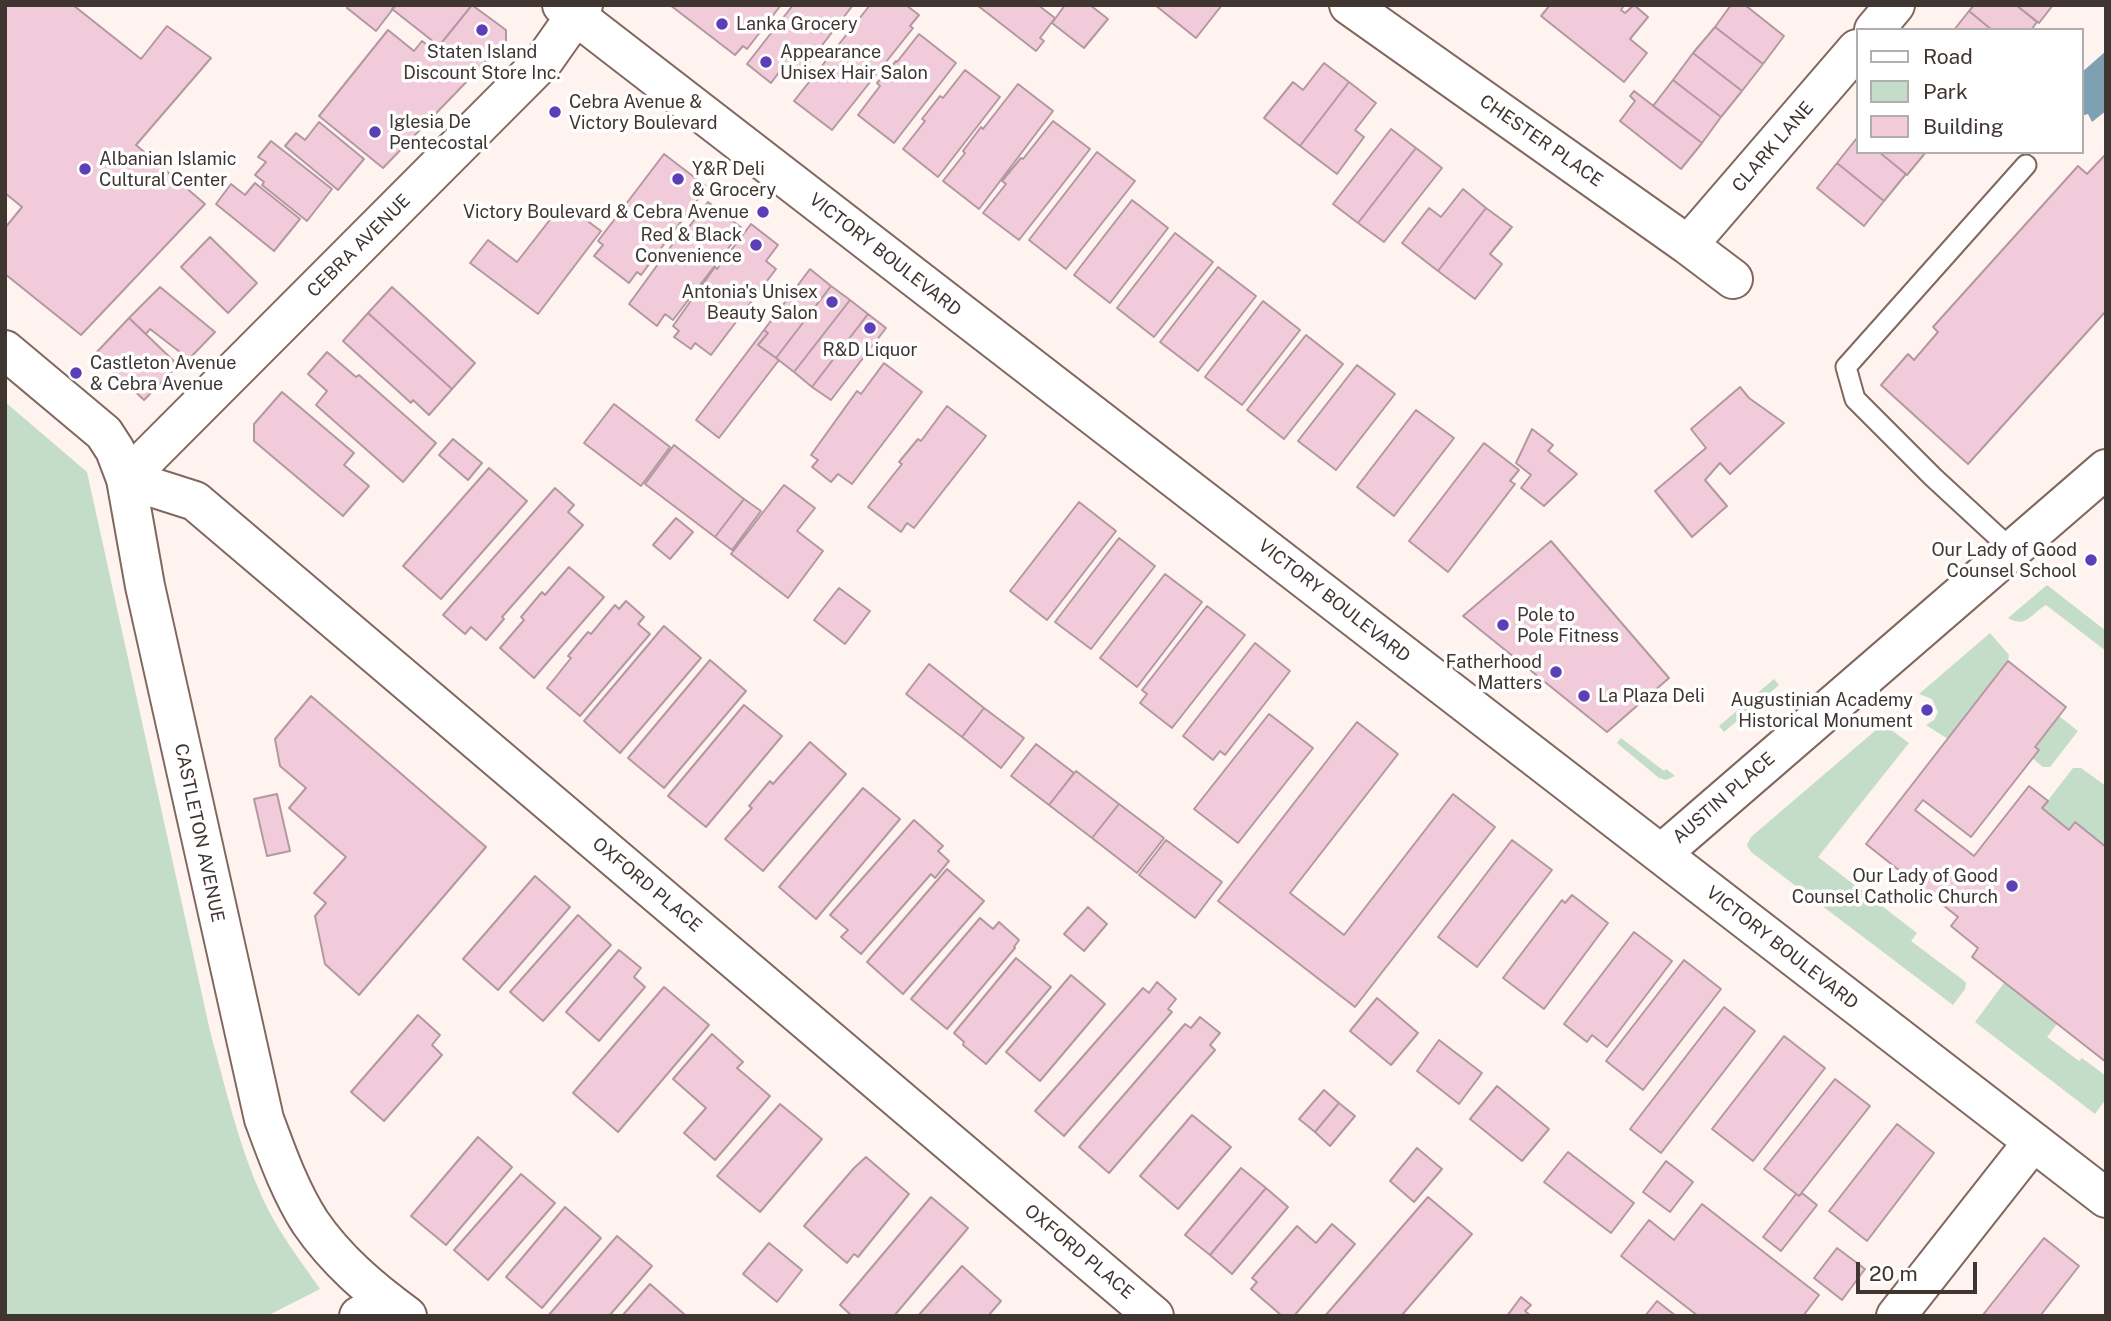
<!DOCTYPE html>
<style>
body{margin:0}
#map{position:relative;width:2111px;height:1321px;overflow:hidden;background:#fef3ef;font-family:"Public Sans",sans-serif}
canvas{display:block}
.frame{position:absolute;inset:0;border:7px solid #3f3531;pointer-events:none}
.legend{position:absolute;left:1856px;top:28px;width:228px;height:126px;box-sizing:border-box;background:#fff;border:2px solid #b2aead;margin:0;padding:9px 12px;list-style:none;font-size:21px;color:#3f3531}
.legend li{display:flex;align-items:center;gap:14px;height:35px}
.legend b{width:35px;border:2px solid #b2aead}
.scale{position:absolute;left:1856px;top:1262px;width:121px;height:32px;box-sizing:border-box;border:4px solid #3f3531;border-top:0;padding-left:9px;font-size:21px;line-height:24px;white-space:nowrap;color:#3f3531;-webkit-text-stroke:5px #fff;paint-order:stroke}
</style>
<div id="map">
<canvas width="2111" height="1321"></canvas>
<div class="frame"></div>
<ul class="legend">
<li><b style="height:9px;background:#fff"></b>Road</li>
<li><b style="height:19px;background:#c3ddc8"></b>Park</li>
<li><b style="height:19px;background:#f1cbd9"></b>Building</li>
</ul>
<div class="scale">20 m</div>
</div>
<script>
const context = document.querySelector('canvas').getContext('2d');
context.lineJoin = 'round';
function fillPath(path, color) {
  context.fillStyle = color;
  context.fill(path, 'evenodd');
}
function strokePath(path, color, width, dash) {
  context.strokeStyle = color;
  context.lineWidth = width;
  context.lineCap = dash ? 'butt' : 'round';
  context.setLineDash(dash || []);
  context.stroke(path);
}
function label(font, color, halo, rows, align = 'center') {
  context.font = font + ' "Public Sans",sans-serif';
  context.lineWidth = 7;
  context.setLineDash([]);
  context.textBaseline = 'middle';
  context.strokeStyle = halo;
  context.fillStyle = color;
  for (const [text, x, y, turn = 0] of rows) {
    context.save();
    context.translate(x, y);
    context.rotate((+turn || 0) * Math.PI / 180);
    context.textAlign = isNaN(turn) ? turn : align;
    if (halo) context.strokeText(text, 0, 0);
    context.fillText(text, 0, 0);
    context.restore();
  }
}
fillPath(new Path2D(`
 M5,402L87,472L210,1031C225,1086 238,1144 262,1197C277,1230 299,1259 320,1289L267,1316H5Z
 M2047,585L2106,631V651L2046,605C2031,613 2027,629 2008,618Z
 M1990,633L2009,655L2008,661L1948,739L1926,725L1934,720L1938,712L1932,699L1919,694Z
 M1774,679L1779,685L1724,732L1719,726Z
 M2059,716L2078,731L2050,767H2043L2032,758L2039,750L2035,747Z
 M1883,724L1909,743L1818,857L1917,933L1911,941L1963,980L1966,983L1965,989L1953,1005L1751,852L1747,845L1751,837Z
 M1621,738L1664,771L1666,769L1675,776L1666,780L1659,778L1617,743Z
 M2073,768H2081L2106,786V847L2075,823L2069,830L2042,808Z
 M2004,983L2057,1024L2047,1037L2079,1061L2082,1058L2106,1076V1099L2095,1114L1975,1022Z`), '#c3ddc8');
fillPath(new Path2D(`
 M2106,51V111L2092,122L2088,114L2081,116V73Z`), '#7ea0b3');
const building = new Path2D(`
 M5,5H73L141,59L167,26L211,58L136,145L205,204L81,335L5,274V228L22,207L5,193Z
 M349,5H396L376,31L347,8Z
 M396,5H472L439,46L392,9Z
 M472,5L506,30V41L383,168L319,116L388,30L414,51L422,41L435,51Z
 M670,5H781L747,49L743,46L735,55Z
 M793,5H853L800,74L786,63L771,83L747,64Z
 M870,5H906L919,15L910,26L913,28L832,130L794,101Z
 M977,5H1038L1055,18L1040,38L1044,41L1036,51Z
 M1065,5H1090L1108,19L1084,48L1052,23Z
 M1155,5H1222L1196,38Z
 M1550,5H1624L1621,10L1625,13L1634,5L1648,17L1630,39L1647,53L1624,82L1541,16Z
 M1731,5H1745L1784,36L1763,64L1715,27Z
 M1974,5H2016L2037,22L2031,30H1992L1969,11Z
 M2016,5H2053L2039,23Z
 M1969,11L1992,30H1954Z
 M1715,27L1763,64L1742,91L1693,53Z
 M919,34L956,63L894,143L858,115L880,86L877,83L896,61L897,62Z
 M1693,53L1742,91L1721,117L1673,80Z
 M1324,63L1349,82L1300,146L1264,118L1293,82L1303,90Z
 M965,70L1000,97L938,177L903,149L925,121L922,119L940,96L943,98Z
 M1673,80L1721,117L1702,143L1653,106Z
 M1349,82L1376,103L1355,130L1364,137L1337,174L1300,146Z
 M1018,84L1053,111L979,209L943,181L965,153L963,151L981,127L983,129Z
 M1634,91L1702,143L1681,169L1620,121L1635,101L1630,96Z
 M1053,121L1090,149L1019,240L983,213L1006,184L1002,181L1021,158L1023,159Z
 M319,122L364,159L338,190L285,146L296,133L305,140Z
 M1391,129L1416,148L1358,223L1333,204Z
 M1857,138V152H1879L1906,174L1884,201L1837,163Z
 M271,141L332,189L307,221L262,185L264,182L255,175L266,162L258,157Z
 M1416,148L1442,168L1384,242L1358,223Z
 M1097,152L1135,181L1066,269L1029,240Z
 M1879,152H1926L1907,175Z
 M664,154L707,187L641,275L637,272L629,283L594,256L603,245L598,241Z
 M2106,154V311L1968,464L1881,385L1908,354L1914,360L1938,332L1933,327L2078,166L2087,174Z
 M1837,163L1884,201L1864,226L1817,188Z
 M255,183L300,219L274,251L216,204L231,184L245,195Z
 M1463,189L1486,208L1438,271L1402,243L1429,208L1441,217Z
 M1132,200L1168,228L1110,303L1074,275Z
 M708,202L743,229L673,320L665,314L657,326L629,304L680,234L682,236Z
 M563,203L601,231L538,314L470,263L488,240L517,262Z
 M1486,208L1512,227L1490,254L1502,264L1475,299L1438,271Z
 M751,224L778,245L766,261L776,269L711,355L695,343L691,349L674,337L679,331L673,326L715,267L717,269Z
 M1175,233L1213,262L1154,337L1117,308Z
 M210,237L257,283L228,313L181,267Z
 M1218,267L1256,296L1198,371L1160,342Z
 M810,269L831,286L776,358L758,345L768,333L764,330Z
 M831,286L850,300L794,372L776,358Z
 M160,287L215,332L189,359L150,329L146,334L129,318Z
 M392,287L475,363L452,389L368,313Z
 M850,300L868,314L812,387L794,372Z
 M1263,301L1300,330L1242,405L1205,377Z
 M368,313L452,389L429,415L413,400L411,403L343,341Z
 M868,314L886,328L831,400L812,387Z
 M129,318L178,365L144,400L95,354Z
 M764,330L768,333L758,345L779,360L719,438L696,420Z
 M1306,335L1343,364L1284,439L1247,410Z
 M327,352L356,377L359,375L436,443L403,482L316,405L327,391L308,374Z
 M884,363L922,392L852,484L838,474L831,482L812,467L818,460L811,455L857,391L861,394Z
 M1357,365L1395,394L1336,470L1298,441Z
 M1740,387L1749,398L1784,423L1730,474L1720,463L1705,480L1727,506L1692,537L1655,491L1706,448L1691,429Z
 M282,392L354,453L344,465L369,486L343,516L254,441V424Z
 M614,404L670,447L641,486L584,443Z
 M947,406L986,436L914,528L907,523L901,532L868,507L902,464L899,462L918,439L921,441Z
 M1416,410L1454,438L1394,516L1357,487Z
 M1532,429L1553,445L1548,451L1577,474L1544,506L1521,488L1531,475L1516,463Z
 M453,439L482,463L468,480L439,455Z
 M1484,443L1519,470L1510,481L1515,484L1448,572L1409,541Z
 M674,445L744,499L715,537L645,484Z
 M489,468L527,501L441,599L403,566Z
 M784,485L815,508L797,531L823,551L788,598L731,554Z
 M555,488L574,505L568,512L583,525L502,617L504,619L486,640L471,627L465,634L443,615Z
 M744,499L761,511L732,550L715,537Z
 M1079,502L1116,531L1047,620L1010,591Z
 M676,518L693,532L670,559L653,545Z
 M1119,538L1155,566L1091,649L1055,622Z
 M1551,541L1669,678L1607,732L1463,616Z
 M569,567L604,597L534,678L500,648L524,620L521,617L542,592L545,595Z
 M1165,574L1202,602L1137,687L1100,658Z
 M839,588L870,611L845,644L814,620Z
 M626,601L644,617L638,624L650,634L580,716L547,688L571,658L568,656L588,632L591,634L615,605L619,609Z
 M1207,606L1245,635L1172,728L1140,703L1147,694L1142,690Z
 M664,626L701,658L620,753L584,721Z
 M1255,643L1290,671L1225,755L1220,751L1213,760L1183,736Z
 M710,660L746,691L664,788L628,758Z
 M2008,661L2066,707L2035,747L2039,750L1971,837L1923,800L1915,810L1974,856L2029,786L2048,801L2042,808L2069,830L2075,822L2106,847V1062L1972,957L1978,948L1951,926L1958,917L1866,844Z
 M929,664L984,708L962,737L906,694Z
 M311,696L486,847L359,995L325,964L315,916L326,903L314,893L346,857L289,808L306,788L280,766L275,739Z
 M744,705L782,736L706,827L668,796Z
 M984,708L1024,738L1001,768L962,737Z
 M1269,714L1313,748L1238,843L1194,809Z
 M1357,722L1398,754L1290,893L1344,935L1453,794L1495,827L1355,1007L1218,901Z
 M810,742L846,774L763,871L725,839L752,808L749,806L770,781L773,784Z
 M1036,744L1074,773L1049,805L1011,776Z
 M1076,771L1119,804L1092,838L1049,805Z
 M863,788L900,819L816,919L779,887Z
 M277,794L290,851L267,856L254,799Z
 M1119,804L1164,838L1137,873L1092,838Z
 M914,820L943,846L938,851L949,861L935,878L931,874L861,954L841,937L848,930L830,915Z
 M1166,840L1222,882L1195,918L1139,875Z
 M1512,840L1552,870L1477,967L1438,937Z
 M947,869L984,901L903,994L867,962Z
 M535,876L570,907L498,990L463,959Z
 M1572,895L1608,923L1544,1009L1503,978L1562,900L1565,903Z
 M1088,907L1107,924L1084,951L1064,934Z
 M578,915L611,945L543,1021L510,992Z
 M980,918L993,929L999,922L1019,940L1014,947L1015,948L947,1029L911,999Z
 M1634,932L1672,961L1607,1047L1592,1035L1587,1042L1564,1024Z
 M619,950L641,968L634,977L645,987L599,1041L566,1012Z
 M1016,958L1051,987L986,1064L963,1045L964,1042L954,1033Z
 M1684,960L1721,989L1643,1090L1606,1061Z
 M1071,975L1105,1004L1040,1081L1006,1052Z
 M1157,982L1176,999L1168,1009L1172,1012L1064,1136L1035,1111L1143,988L1149,993Z
 M664,987L709,1025L618,1132L573,1093Z
 M1377,998L1418,1033L1391,1065L1350,1031Z
 M1724,1007L1755,1031L1661,1153L1630,1129Z
 M418,1015L440,1035L432,1045L442,1055L384,1121L351,1092Z
 M1200,1017L1220,1033L1210,1045L1215,1050L1109,1173L1079,1147L1185,1024L1191,1028Z
 M712,1034L743,1062L737,1068L770,1096L715,1160L684,1133L706,1108L673,1079Z
 M1784,1036L1825,1068L1753,1161L1712,1129Z
 M1439,1040L1482,1073L1459,1104L1417,1071Z
 M1835,1079L1870,1106L1799,1196L1764,1169Z
 M1497,1086L1549,1129L1522,1161L1470,1119Z
 M1324,1090L1339,1103L1315,1132L1299,1119Z
 M1339,1103L1355,1116L1330,1146L1315,1132Z
 M780,1104L822,1139L760,1212L717,1176Z
 M1192,1115L1231,1147L1178,1209L1140,1176Z
 M1897,1124L1934,1153L1867,1241L1829,1211Z
 M478,1137L512,1167L446,1245L411,1216Z
 M1417,1148L1442,1169L1414,1202L1390,1181Z
 M1568,1152L1634,1203L1611,1233L1544,1182Z
 M866,1157L909,1194L858,1257L854,1254L847,1263L804,1226L854,1168Z
 M1666,1161L1693,1182L1670,1212L1643,1192Z
 M1241,1168L1266,1188L1210,1255L1185,1235Z
 M521,1174L555,1203L488,1280L454,1250Z
 M1266,1188L1288,1207L1232,1274L1210,1255Z
 M1802,1193L1817,1205L1781,1251L1763,1237L1796,1194L1799,1196Z
 M931,1197L968,1228L894,1316H852L840,1305Z
 M1428,1197L1472,1234L1401,1316H1325Z
 M1702,1204L1819,1295L1803,1316H1698L1621,1256L1649,1220L1674,1240Z
 M565,1207L601,1238L542,1308L506,1277Z
 M1332,1224L1355,1244L1294,1316H1282L1251,1289L1257,1282L1252,1278L1297,1226L1316,1243Z
 M617,1236L652,1266L609,1316H548Z
 M2044,1238L2079,1266L2040,1316H1982Z
 M769,1243L802,1270L777,1302L743,1274Z
 M1837,1248L1865,1269L1842,1300L1814,1278Z
 M962,1266L1001,1301L988,1316H918Z
 M650,1284L684,1314L683,1316H622Z
 M1521,1297L1531,1305L1525,1311L1531,1316H1507Z
 M1657,1301L1676,1316H1645Z`);
fillPath(building, '#f1cbd9');
strokePath(building, '#b398a2', 2);
const service = new Path2D(`
 M2012,550L1933,477L1855,399L1846,367L2026,165`);
const minor = new Path2D(`
 M583,5L545,59L126,479L195,501L1154,1316
 M1349,5L1688,245L1733,279
 M1874,30L1895,5
 M1688,245L1857,49
 M1662,853L2106,469
 M359,1316L387,1301
 M1896,1316L2033,1142`);
const tertiary = new Path2D(`
 M5,350L104,433L115,450L126,479L145,586L264,1119C277,1154 290,1191 310,1222C336,1260 370,1289 407,1316`);
const secondary = new Path2D(`
 M562,5L2106,1198`);
strokePath(service, '#80685f', 23);
strokePath(minor, '#80685f', 42);
strokePath(tertiary, '#80685f', 42);
strokePath(secondary, '#80685f', 42);
strokePath(service, '#fff', 19);
strokePath(minor, '#fff', 38);
strokePath(tertiary, '#fff', 38);
strokePath(secondary, '#fff', 38);
for (const [x, y, r, color] of [
 [722,24,7,"#5c3eb6"],
 [482,30,7,"#5c3eb6"],
 [766,62,7,"#5c3eb6"],
 [555,112,7,"#5c3eb6"],
 [375,132,7,"#5c3eb6"],
 [85,169,7,"#5c3eb6"],
 [678,179,7,"#5c3eb6"],
 [763,212,7,"#5c3eb6"],
 [756,245,7,"#5c3eb6"],
 [832,302,7,"#5c3eb6"],
 [870,328,7,"#5c3eb6"],
 [76,373,7,"#5c3eb6"],
 [2091,560,7,"#5c3eb6"],
 [1503,625,7,"#5c3eb6"],
 [1556,672,7,"#5c3eb6"],
 [1584,696,7,"#5c3eb6"],
 [1927,710,7,"#5c3eb6"],
 [2012,886,7,"#5c3eb6"]
]) {
  const dot = new Path2D();
  dot.arc(x, y, r, 0, 2 * Math.PI);
  context.fillStyle = color;
  context.fill(dot);
  strokePath(dot, '#fff', 2.5);
}
label('18px', '#3f3531', '#fff', [
 ["Lanka Grocery",736,24],
 ["Staten Island",482,52,"center"],
 ["Discount Store Inc.",482,73,"center"],
 ["Appearance",780,52],
 ["Unisex Hair Salon",780,73],
 ["Cebra Avenue &",569,102],
 ["Victory Boulevard",569,123],
 ["Iglesia De",389,122],
 ["Pentecostal",389,143],
 ["Albanian Islamic",99,159],
 ["Cultural Center",99,180],
 ["Y&R Deli",692,169],
 ["& Grocery",692,190],
 ["Victory Boulevard & Cebra Avenue",749,212,"right"],
 ["Red & Black",742,235,"right"],
 ["Convenience",742,256,"right"],
 ["Antonia's Unisex",818,292,"right"],
 ["Beauty Salon",818,313,"right"],
 ["R&D Liquor",870,350,"center"],
 ["Castleton Avenue",90,363],
 ["& Cebra Avenue",90,384],
 ["Our Lady of Good",2077,550,"right"],
 ["Counsel School",2077,571,"right"],
 ["Pole to",1517,615],
 ["Pole Fitness",1517,636],
 ["Fatherhood",1542,662,"right"],
 ["Matters",1542,683,"right"],
 ["La Plaza Deli",1598,696],
 ["Augustinian Academy",1913,700,"right"],
 ["Historical Monument",1913,721,"right"],
 ["Our Lady of Good",1998,876,"right"],
 ["Counsel Catholic Church",1998,897,"right"]
], 'left');
label('18px', '#3f3531', '#fff', [
 ["CHESTER PLACE",1541,141,35],
 ["CLARK LANE",1773,147,-49],
 ["CEBRA AVENUE",359,246,-45],
 ["VICTORY BOULEVARD",885,255,38],
 ["VICTORY BOULEVARD",1334,601,38],
 ["AUSTIN PLACE",1724,798,-41],
 ["CASTLETON AVENUE",199,833,78],
 ["OXFORD PLACE",647,885,40],
 ["VICTORY BOULEVARD",1782,948,38],
 ["OXFORD PLACE",1079,1252,40]
]);
</script>
